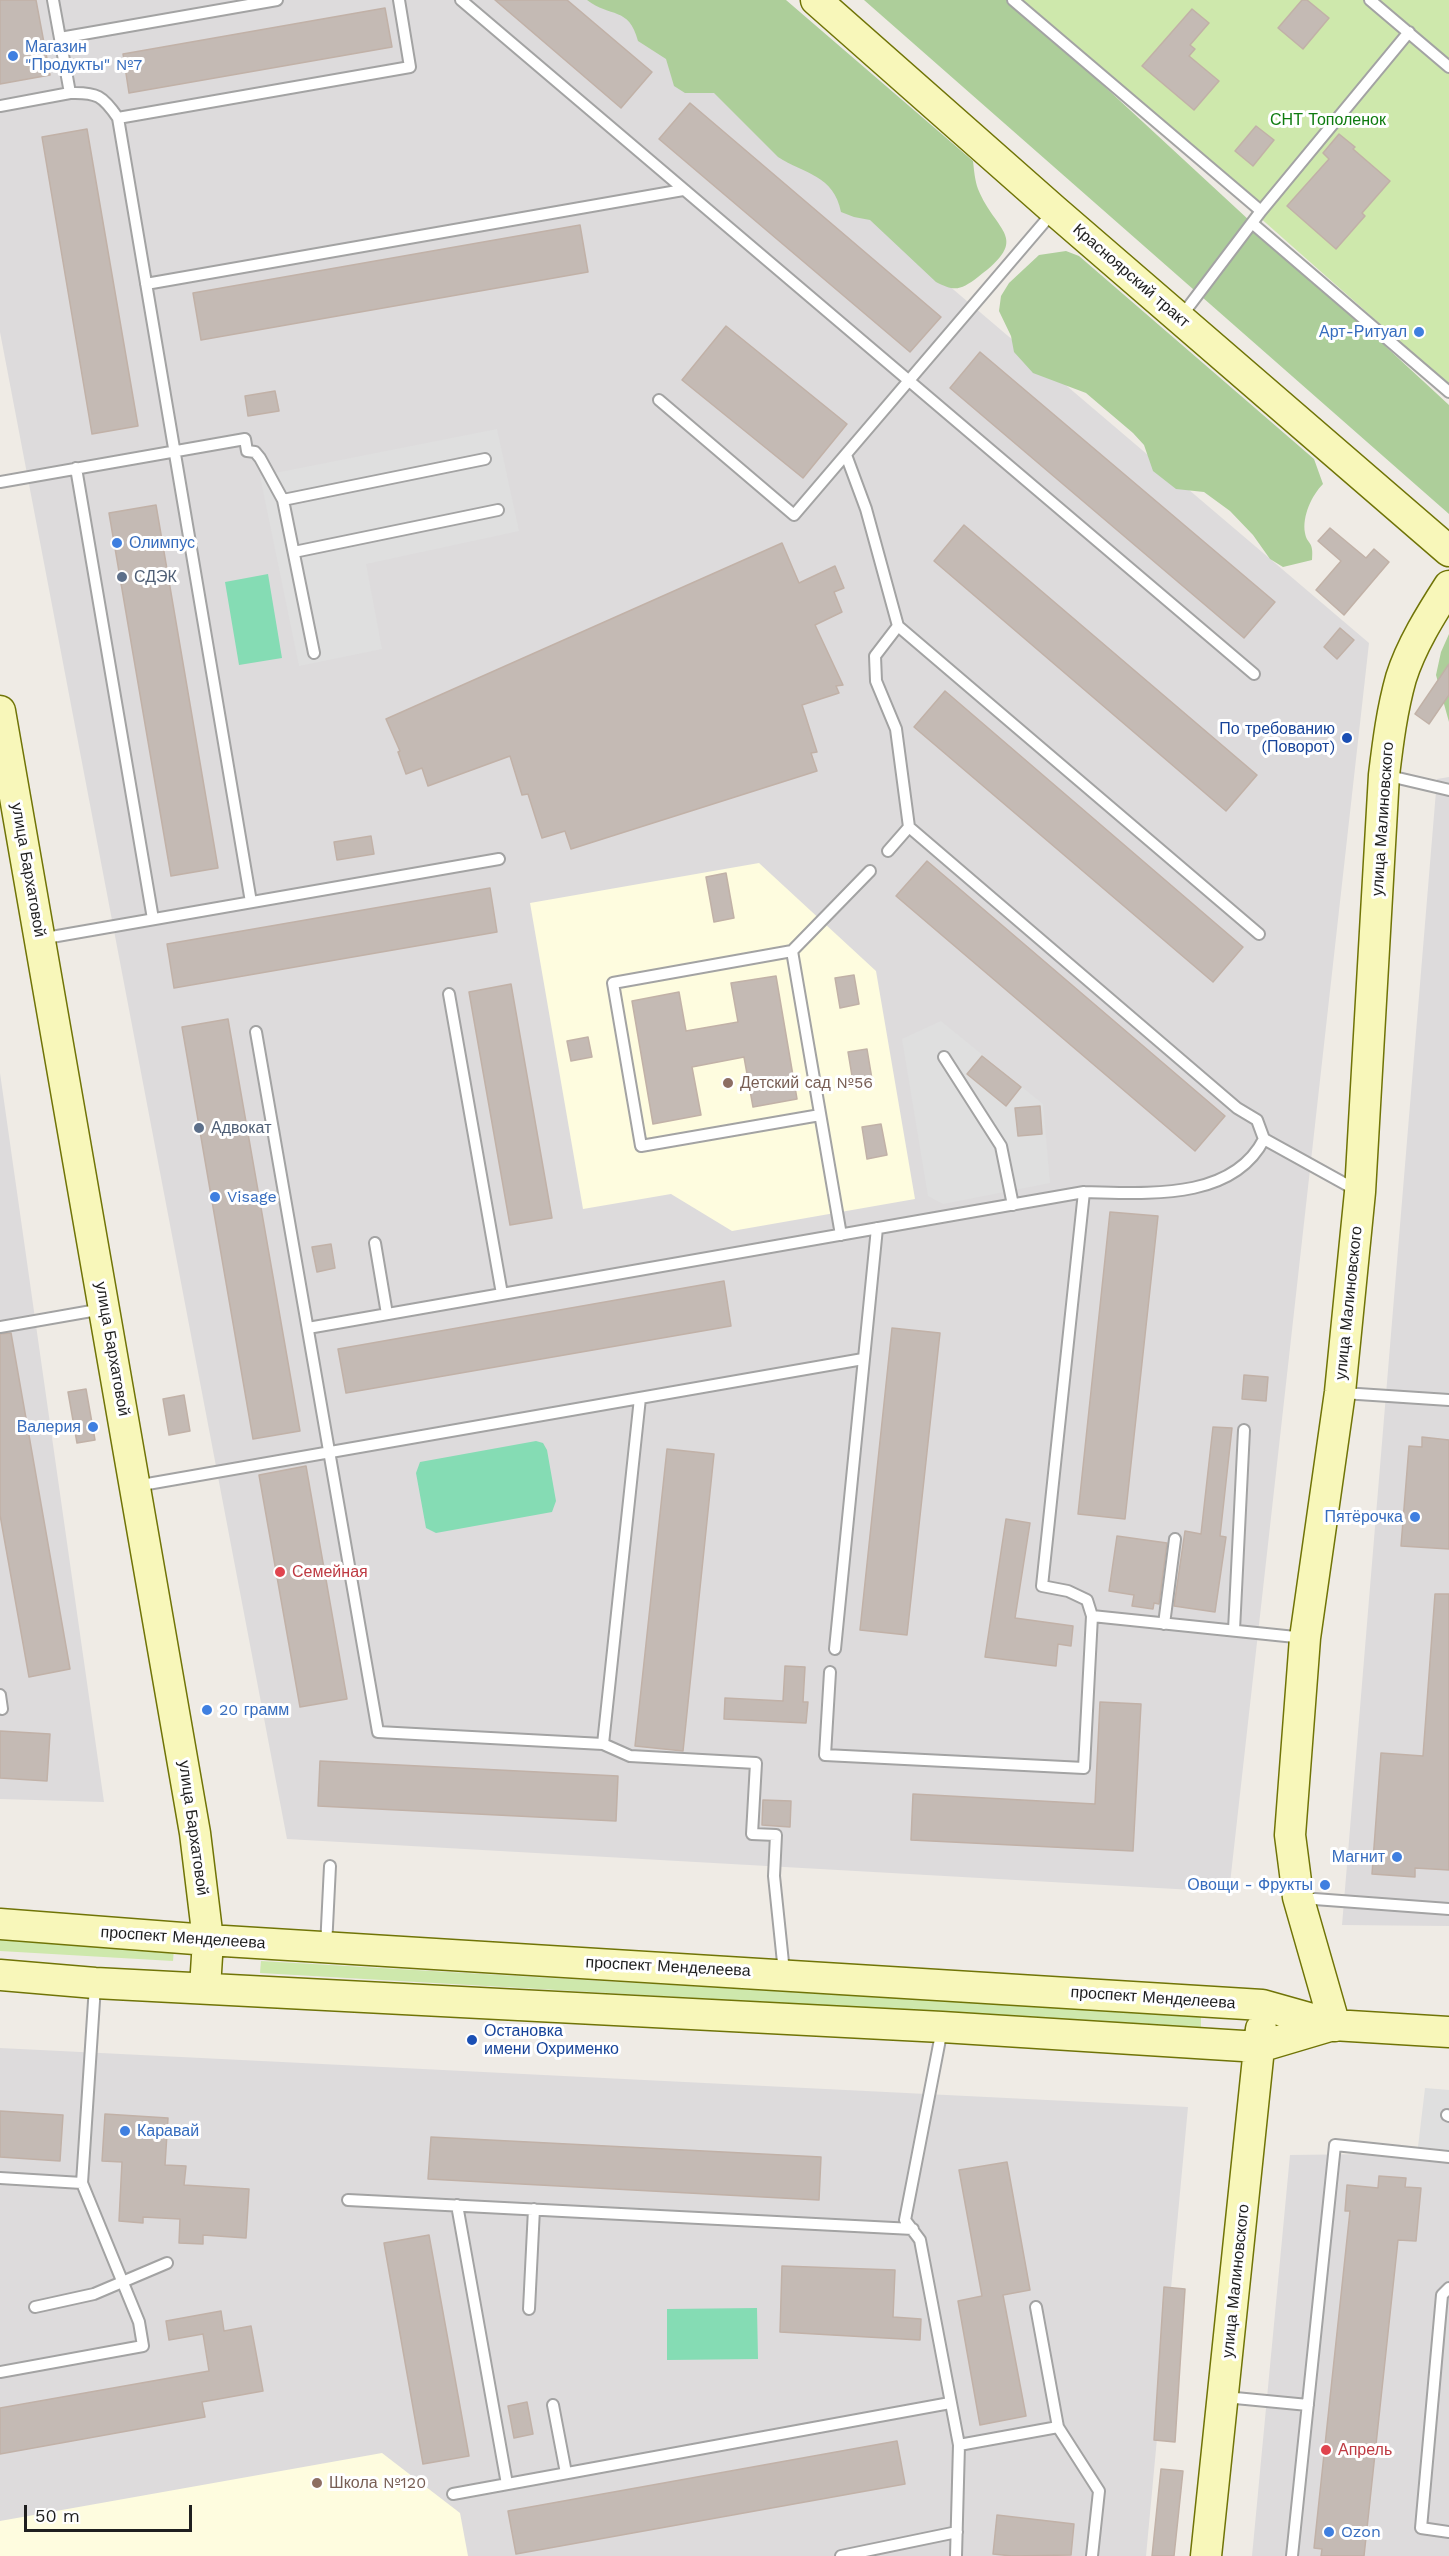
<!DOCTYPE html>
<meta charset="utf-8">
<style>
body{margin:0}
#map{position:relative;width:1449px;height:2556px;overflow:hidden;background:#efebe5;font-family:"Work Sans",sans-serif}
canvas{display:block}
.scale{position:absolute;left:24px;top:2505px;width:168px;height:27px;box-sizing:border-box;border:3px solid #1f1f1f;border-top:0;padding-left:8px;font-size:18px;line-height:21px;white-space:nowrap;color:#1f1f1f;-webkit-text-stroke:4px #fff;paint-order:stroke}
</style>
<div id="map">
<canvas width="1449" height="2556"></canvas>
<div class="scale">50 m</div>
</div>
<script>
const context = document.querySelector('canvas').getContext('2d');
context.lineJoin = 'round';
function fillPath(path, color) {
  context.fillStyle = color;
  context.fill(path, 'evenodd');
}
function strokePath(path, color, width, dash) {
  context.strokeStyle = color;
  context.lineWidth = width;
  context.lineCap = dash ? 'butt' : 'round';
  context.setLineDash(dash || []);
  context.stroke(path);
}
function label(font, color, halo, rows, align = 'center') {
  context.font = font + ' "Work Sans",sans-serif';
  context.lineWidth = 6;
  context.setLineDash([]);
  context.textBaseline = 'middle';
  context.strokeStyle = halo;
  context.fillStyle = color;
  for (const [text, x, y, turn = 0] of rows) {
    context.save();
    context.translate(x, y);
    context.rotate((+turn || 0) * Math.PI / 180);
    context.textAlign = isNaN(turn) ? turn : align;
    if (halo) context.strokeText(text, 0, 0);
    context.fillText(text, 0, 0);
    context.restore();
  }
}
fillPath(new Path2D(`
 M0,0H613L1369,643L1229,1892L287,1839L0,332Z
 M1449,777V1926L1342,1925L1437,779Z
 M0,1073L104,1802L0,1799Z
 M0,2048L1188,2107L1146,2556H0Z
 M1449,2153V2556H1252L1290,2155Z`), '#dddbdc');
fillPath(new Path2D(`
 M759,863L876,971L915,1199L732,1231L671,1194L583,1209L530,903Z
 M382,2453L460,2513L468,2556H0V2521Z`), '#fefcdf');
fillPath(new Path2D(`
 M1014,0H1449V385Z
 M0,1939L174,1949L173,1961L0,1951Z
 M261,1961L1201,2016V2027L260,1973Z`), '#cee8ac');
fillPath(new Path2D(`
 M587,0H786L973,161C974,170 975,181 978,189C996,233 1032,237 978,277C961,290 955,292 936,282L870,220L854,217L841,212C834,175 804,174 778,157L714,93H685L674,86L666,59L638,41C629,6 610,18 587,0Z
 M864,0H1011L1449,405V514Z
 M1066,251L1079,256L1314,459L1323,484C1312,495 1302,516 1305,533C1307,545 1314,540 1312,560L1283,567L1270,559L1253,535L1230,511L1204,492L1176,489L1153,471L1144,445L1133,433L1086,393L1033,373L1014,352L1011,336L999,311L1001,296L1009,283L1039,255Z
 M1449,634V722L1436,675L1441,652Z`), '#adce9a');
fillPath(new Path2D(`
 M268,574L282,658L239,665L225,582Z
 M536,1441L543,1443L547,1450L556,1501L552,1512L436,1533L426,1528L416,1473L420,1462Z
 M757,2308L758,2359L667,2360V2309Z`), '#85dcb4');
fillPath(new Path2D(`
 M497,429L519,531L366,564L382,649L299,666L260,476Z
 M941,1021L1043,1104L1050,1183L943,1204L928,1196L902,1039Z
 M1425,2088L1449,2090V2150L1418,2147Z`), '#dfdfdf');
const building = new Path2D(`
 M0,0H36L50,75L0,84Z
 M495,0H567L652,72L621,108Z
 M1302,0H1307L1329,18L1303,49L1278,28Z
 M385,8L392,47L129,93L123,54Z
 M1192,9L1209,23L1190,45L1195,49L1189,56L1219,81L1194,110L1142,66Z
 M690,103L941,317L910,352L659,139Z
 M1256,126L1274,140L1253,166L1235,151Z
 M87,129L138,426L92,434L42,137Z
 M1339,134L1355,147L1353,149L1390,181L1362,213L1365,216L1336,249L1287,206L1329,159L1323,153Z
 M580,225L588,272L201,340L193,293Z
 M726,326L847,424L803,478L682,380Z
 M980,352L1275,602L1244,638L950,388Z
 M275,391L279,411L248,416L245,396Z
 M156,505L218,868L171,876L109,513Z
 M964,525L1257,775L1226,811L934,561Z
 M1330,528L1366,558L1374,549L1389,562L1344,615L1316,590L1341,561L1318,541Z
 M782,543L799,583L835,566L844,588L834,592L842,612L815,625L843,685L836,686L839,693L802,705L817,752L811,753L817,771L571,849L565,831L542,838L528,794L522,795L510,756L428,786L422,768L406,774L398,752L400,751L386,719Z
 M1340,628L1354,640L1337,659L1324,647Z
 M1449,664V695L1429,724L1415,714Z
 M945,691L1243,947L1213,982L914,727Z
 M371,836L374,854L337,860L334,842Z
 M927,861L1225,1116L1195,1151L896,896Z
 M726,873L734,918L714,922L706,877Z
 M490,888L497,932L174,988L167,944Z
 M854,975L859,1004L840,1008L835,978Z
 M776,976L797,1099L753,1107L744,1057L692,1067L701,1115L653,1124L632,1001L679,992L686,1031L738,1022L731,983Z
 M511,984L552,1218L510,1225L469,992Z
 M228,1019L300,1431L253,1439L182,1027Z
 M588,1037L592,1057L571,1061L567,1041Z
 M867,1049L872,1079L853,1082L848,1052Z
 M982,1056L1021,1087L1006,1106L967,1074Z
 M1040,1106L1042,1134L1018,1136L1015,1108Z
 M881,1124L887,1155L867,1159L862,1127Z
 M1110,1212L1158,1216L1125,1519L1078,1514Z
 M331,1244L335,1268L317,1272L312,1247Z
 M724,1281L731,1326L346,1393L338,1349Z
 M892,1328L940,1333L907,1635L860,1630Z
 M11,1333L70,1669L29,1677L0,1515V1334Z
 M1244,1375L1268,1377L1266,1401L1242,1399Z
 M86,1389L95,1440L77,1443L68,1392Z
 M184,1395L190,1431L169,1435L163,1399Z
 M1213,1427L1232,1428L1220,1536L1226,1537L1215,1612L1174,1606L1185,1531L1201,1534Z
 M1422,1437L1449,1440V1549L1401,1546L1409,1446L1422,1447Z
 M667,1449L714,1454L683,1751L635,1746Z
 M306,1466L347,1699L300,1707L259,1475Z
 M1006,1519L1030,1523L1015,1618L1073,1626L1071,1646L1058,1644L1056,1666L985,1657Z
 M1117,1536L1167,1543L1159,1604L1154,1603L1153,1609L1132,1606L1134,1595L1109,1591Z
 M1435,1594H1449V1870L1415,1868V1877L1372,1874L1381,1753L1423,1756Z
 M785,1666L805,1667L803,1702H808L806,1723L724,1719L725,1698L783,1701Z
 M1100,1702L1141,1704L1133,1851L911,1840L913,1794L1095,1804Z
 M0,1731L50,1734L47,1781L0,1778Z
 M320,1761L618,1776L616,1821L318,1806Z
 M763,1800L791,1801L790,1827L762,1825Z
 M0,2111L63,2115L60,2161L0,2157Z
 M105,2114L168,2118L165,2165L186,2166L184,2185L249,2189L246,2238L203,2235V2244L179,2243L180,2219L143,2217V2223L119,2221L122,2162L102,2161Z
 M431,2137L821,2157L819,2200L428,2179Z
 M1007,2162L1030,2290L1003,2295L1026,2416L980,2425L958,2301L982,2296L959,2170Z
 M1379,2176L1406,2178L1405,2187L1421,2188L1416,2241L1398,2240L1364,2556H1321L1322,2549L1314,2548L1350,2211H1345L1347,2185L1378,2188Z
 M429,2235L469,2456L423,2464L384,2243Z
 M782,2266L895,2270L893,2317L921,2319L920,2340L780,2332Z
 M1164,2287L1185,2289L1175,2442L1154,2440Z
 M221,2311L224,2331L251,2326L263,2391L202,2402L205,2417L0,2454V2408L209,2371L203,2334L169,2340L166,2321Z
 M527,2402L533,2434L514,2438L508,2406Z
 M897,2441L905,2484L516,2554L508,2511Z
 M1161,2469L1183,2471L1174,2556H1152Z
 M997,2515L1074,2524L1071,2555L1012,2556L993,2554Z`);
fillPath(building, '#c4bab4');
strokePath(building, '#c1b1a7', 1.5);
const lane = new Path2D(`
 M461,0L1254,674
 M1013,0L1261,211
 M1370,0L1449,67
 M60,38L277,0
 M70,93C97,92 103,96 118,118L251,902
 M0,106L70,93L53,0
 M118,118L410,67L399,0
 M1252,223L1449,392
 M146,284L683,190
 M1180,318L1261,211L1409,32
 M659,400L794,515L1053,212
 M76,468L153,919
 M0,482L245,439L247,451L255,452L260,458L283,500L314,653
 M283,500L485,459
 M294,552L498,510
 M898,626L1259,934
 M1385,775L1449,790
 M888,851L909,827
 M40,939L499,859
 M792,951L841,1235
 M449,994L502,1294
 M256,1032L378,1732L603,1744L630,1756L756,1763L752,1834L776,1835L774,1876L784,1972
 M944,1057L1001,1146L1013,1205
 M820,1115L641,1146L613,983L792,951L870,871
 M1264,1139L1358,1191
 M375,1243L387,1314
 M0,1327L103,1309
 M308,1328L1084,1192C1144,1193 1232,1202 1264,1139L1257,1120L1237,1108L909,827L896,729L876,681L875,656L898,626L866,509L846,455
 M1343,1393L1449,1400
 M136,1486L863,1359
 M1092,1616L1305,1638
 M1164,1624L1175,1539
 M1234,1630L1244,1430
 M835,1649L877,1228
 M830,1672L825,1755L1084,1768L1092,1616L1087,1600L1068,1591L1042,1586L1084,1192
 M0,1695L2,1709L0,1708
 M603,1744L640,1398
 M1301,1898L1449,1909
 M326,1947L330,1866
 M942,2029L905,2220L920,2240L959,2445L956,2556
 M1447,2115L1449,2116
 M0,2178L82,2183
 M348,2200L913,2229
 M457,2205L507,2484
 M1449,2288L1442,2295L1421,2528L1449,2532
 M35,2307L94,2294L167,2263
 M1036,2307L1058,2427
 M529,2309L534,2209
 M0,2372L143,2346L139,2322L82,2183L95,1986
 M1225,2397L1308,2405
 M553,2405L566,2473
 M959,2445L1058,2427L1099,2491L1092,2556
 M453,2494L950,2403
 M841,2556L957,2532
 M1292,2556L1335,2145L1449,2157`);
const secondary = new Path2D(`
 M816,0L1054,210L1449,551
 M0,711L195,1833L208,1940L205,1988
 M0,1924L208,1940L1262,2005L1333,2025L1449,2032
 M0,1975L95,1983L942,2027L1259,2047L1333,2025
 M1335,2026L1298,1897L1290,1835L1305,1638L1340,1392L1360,1192L1384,775C1388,742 1392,710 1401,678C1411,646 1431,614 1449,586
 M1206,2556L1261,2029`);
strokePath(lane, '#a3a3a3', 14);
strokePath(secondary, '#707407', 33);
strokePath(lane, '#fff', 10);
strokePath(secondary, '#f8f7ba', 30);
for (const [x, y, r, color] of [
 [13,56,6,"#3f7fe0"],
 [1419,332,6,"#3f7fe0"],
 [117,543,6,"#3f7fe0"],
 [122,577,6,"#5c6f8a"],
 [1347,738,6,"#1a4fb4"],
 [728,1083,6,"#8d6e63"],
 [199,1128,6,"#5c6f8a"],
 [215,1197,6,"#3f7fe0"],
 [93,1427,6,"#3f7fe0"],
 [1415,1517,6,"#3f7fe0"],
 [280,1572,6,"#e0444e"],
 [207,1710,6,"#3f7fe0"],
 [1397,1857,6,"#3f7fe0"],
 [1325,1885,6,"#3f7fe0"],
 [472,2040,6,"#1a4fb4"],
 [125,2131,6,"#3f7fe0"],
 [1326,2450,6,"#e0444e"],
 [317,2483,6,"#8d6e63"],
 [1329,2532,6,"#3f7fe0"]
]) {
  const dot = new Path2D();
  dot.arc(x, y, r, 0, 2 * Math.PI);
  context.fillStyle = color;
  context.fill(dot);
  strokePath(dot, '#fff', 2);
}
label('16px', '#366cbe', '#fff', [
 ["Магазин",25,47],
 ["\"Продукты\" №7",25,65],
 ["Арт-Ритуал",1407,332,"right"],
 ["Олимпус",129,543],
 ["Visage",227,1197],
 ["Валерия",81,1427,"right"],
 ["Пятёрочка",1403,1517,"right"],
 ["20 грамм",219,1710],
 ["Магнит",1385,1857,"right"],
 ["Овощи - Фрукты",1313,1885,"right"],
 ["Каравай",137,2131],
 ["Ozon",1341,2532]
], 'left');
label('16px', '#0e7b0f', '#fff', [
 ["СНТ Тополенок",1328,120]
]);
label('16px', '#1f1f1f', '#fff', [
 ["Красноярский тракт",1131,276,41],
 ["улица Малиновского",1383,819,-86],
 ["улица Бархатовой",28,870,80],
 ["улица Малиновского",1349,1303,-84],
 ["улица Бархатовой",112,1349,80],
 ["улица Бархатовой",193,1828,82],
 ["проспект Менделеева",183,1938,4],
 ["проспект Менделеева",668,1967,3],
 ["проспект Менделеева",1153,1998,4],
 ["улица Малиновского",1236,2281,-84]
]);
label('16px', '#4e5e75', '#fff', [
 ["СДЭК",134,577],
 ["Адвокат",211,1128]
], 'left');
label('16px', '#164399', '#fff', [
 ["По требованию",1335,729],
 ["(Поворот)",1335,747],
 ["Остановка",484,2031,"left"],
 ["имени Охрименко",484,2049,"left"]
], 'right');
label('16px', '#785e54', '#fff', [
 ["Детский сад №56",740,1083],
 ["Школа №120",329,2483]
], 'left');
label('16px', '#be3a42', '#fff', [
 ["Семейная",292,1572],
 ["Апрель",1338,2450]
], 'left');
</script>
